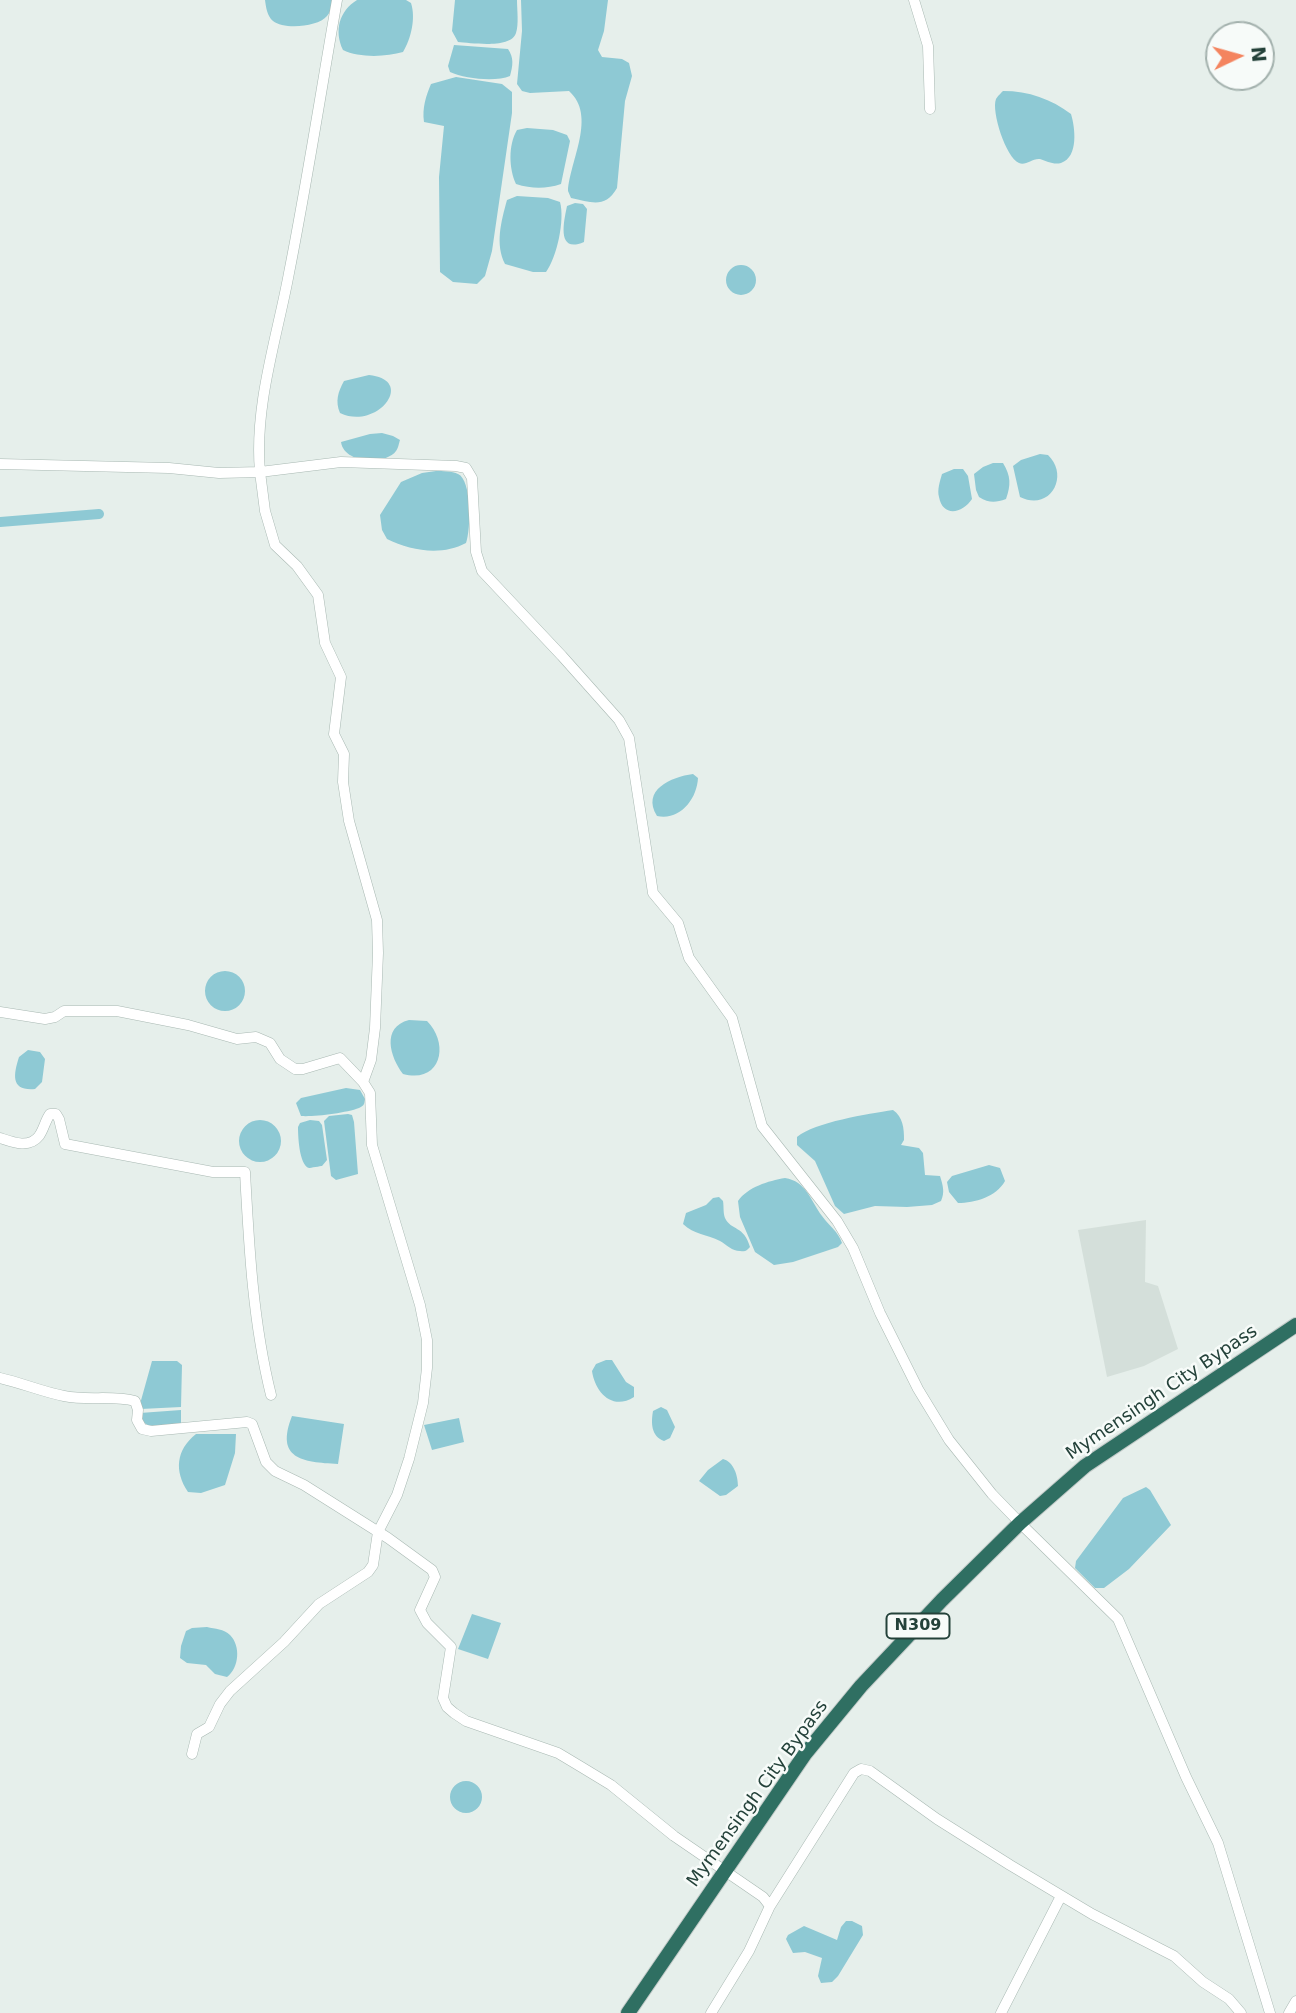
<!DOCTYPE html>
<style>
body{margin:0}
#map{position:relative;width:1296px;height:2013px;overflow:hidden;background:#e6efeb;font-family:"DejaVu Sans",sans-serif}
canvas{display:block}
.north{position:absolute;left:1205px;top:21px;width:70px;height:70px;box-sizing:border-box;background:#f7fbf9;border:2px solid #a3b1ad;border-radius:50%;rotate:85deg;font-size:19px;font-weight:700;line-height:28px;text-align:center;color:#24423a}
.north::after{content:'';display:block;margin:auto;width:24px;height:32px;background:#f4845f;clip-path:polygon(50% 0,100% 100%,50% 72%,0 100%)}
</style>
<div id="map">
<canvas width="1296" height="2013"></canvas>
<div class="north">N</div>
</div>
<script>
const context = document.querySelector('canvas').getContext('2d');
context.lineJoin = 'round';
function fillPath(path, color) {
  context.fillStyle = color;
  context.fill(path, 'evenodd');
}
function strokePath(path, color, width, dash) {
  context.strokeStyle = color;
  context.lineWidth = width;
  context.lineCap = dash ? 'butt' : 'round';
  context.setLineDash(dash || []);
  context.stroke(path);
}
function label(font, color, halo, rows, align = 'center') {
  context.font = font + ' "DejaVu Sans",sans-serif';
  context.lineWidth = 5;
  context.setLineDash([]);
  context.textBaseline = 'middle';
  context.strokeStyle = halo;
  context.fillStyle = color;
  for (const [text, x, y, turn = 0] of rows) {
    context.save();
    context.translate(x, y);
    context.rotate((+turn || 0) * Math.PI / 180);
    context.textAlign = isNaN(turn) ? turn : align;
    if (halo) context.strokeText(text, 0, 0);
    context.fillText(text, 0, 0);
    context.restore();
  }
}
fillPath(new Path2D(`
 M1146,1220L1145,1282L1158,1286L1178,1349L1144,1366L1107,1377L1078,1230Z`), '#d4dfda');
fillPath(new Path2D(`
 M265,0H332C332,5 331,12 327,16C318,27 284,30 273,21C267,16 266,7 265,0Z
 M357,0H406L411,3C416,18 411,39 403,52C386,57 359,58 343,50C334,31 339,11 357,0Z
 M455,0H517C517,10 519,24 516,33C511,49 472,43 458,42L452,31Z
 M521,0H608L604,31L598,50L602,57L622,59L629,63L632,76L625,101L617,188C605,209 591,202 571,198L568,191C570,160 597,116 569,91L530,93L522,91L517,84L522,31Z
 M454,45L508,49C514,58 513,65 510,76C496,82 465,79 450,72L448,66Z
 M456,77L502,84L512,92V113L492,251L485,276L477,284L453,282L440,272L439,177L444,126L424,122C422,108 426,96 431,84Z
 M1003,91C1029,91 1051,99 1071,114C1075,127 1079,157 1061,163C1053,165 1047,161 1040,159C1032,158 1026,166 1019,163C1006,158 991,111 996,99C997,97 1001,93 1003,91Z
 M527,128L553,130L567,135L570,141L561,184C546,189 532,189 516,184C509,169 508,145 517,130Z
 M517,196L548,198L560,202C565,220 557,257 546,272H533L505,264C495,244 501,222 507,200Z
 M575,203L583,204L587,209L584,242C556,254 564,221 567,206Z
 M726 280a15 15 0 1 1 30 0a15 15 0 1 1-30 0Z
 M369,375C417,380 377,431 340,413C335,401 338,392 344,381Z
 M382,433L393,436L400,440C399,443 398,449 396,451C386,465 344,464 341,442L370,434Z
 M1040,454L1048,455C1070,476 1050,512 1020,497L1013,466L1021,460Z
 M993,463H1003C1011,476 1011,485 1006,499C995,503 989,503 979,497L976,490L974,474L983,467Z
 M954,469H963L968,476L972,499C963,513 943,518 939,497C937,490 940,481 942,474Z
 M436,471C442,471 452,471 458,474C472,480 471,530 466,543C442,556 411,551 387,539L382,530L380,515L401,482L422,473Z
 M693,774L698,778C697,799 680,821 657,816C641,790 671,777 693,774Z
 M205 991a20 20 0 1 1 40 0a20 20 0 1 1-40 0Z
 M409,1020L427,1021C450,1044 441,1084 403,1074C390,1057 381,1027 409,1020Z
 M28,1050L40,1052L45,1059L42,1082L35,1089C11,1091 13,1076 19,1057Z
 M346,1088L360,1090L365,1099C364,1104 365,1105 359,1108C346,1113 314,1117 301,1116L296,1103L301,1098Z
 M893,1110C903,1117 904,1128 904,1140L901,1145L919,1148L923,1153L925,1175L940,1176C943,1186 945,1192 941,1201L932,1205L907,1207L875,1206L844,1214L835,1206L815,1161L797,1145V1137C815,1122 868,1114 893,1110Z
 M348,1114L352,1115L354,1122L358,1174L336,1180L331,1176L324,1121L329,1116Z
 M310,1120L319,1121L322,1125L327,1160L322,1166C321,1166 310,1168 309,1168C299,1165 298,1135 298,1127L300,1123Z
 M239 1141a21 21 0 1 1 42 0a21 21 0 1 1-42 0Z
 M989,1165L1000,1168L1005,1181C996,1197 975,1203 958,1203L949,1192L947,1182L952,1176Z
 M785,1178C806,1181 811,1201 822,1216C829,1226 838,1231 842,1243L838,1247L793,1262L774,1265L755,1252L740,1217L738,1201C748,1187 768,1181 785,1178Z
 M719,1197L723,1201C724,1207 723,1213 725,1218C731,1231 744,1225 750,1247C746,1251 746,1252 740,1251C732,1251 727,1245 720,1241C707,1234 694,1235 683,1224L686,1213L706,1205L713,1198Z
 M606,1360H612L626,1382L634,1387V1397C612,1411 595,1392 592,1371L596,1364Z
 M152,1361H177L182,1365L181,1407L141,1409L140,1404Z
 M661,1407L667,1410L675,1427L670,1438L664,1441C651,1436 651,1423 653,1411Z
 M181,1410V1424L151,1427L141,1421L140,1413Z
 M292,1416L344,1424L338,1464C302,1462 275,1459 292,1416Z
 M459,1418L464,1442L432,1450L424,1425Z
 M196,1434H236L235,1453L225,1485L201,1493L188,1492C174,1471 176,1450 196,1434Z
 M723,1459C734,1462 738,1476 738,1486L726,1495L720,1496L699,1481L708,1470Z
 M1146,1487L1150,1490L1171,1525L1129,1569L1104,1588H1095L1075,1568L1076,1561L1123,1498Z
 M472,1614L501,1623L488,1659L458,1649Z
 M207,1627C215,1629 224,1629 230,1635C241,1646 239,1668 227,1677L215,1674L206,1665L187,1663L180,1658L181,1646L186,1631L192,1628Z
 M450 1797a16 16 0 1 1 32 0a16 16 0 1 1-32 0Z
 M846,1921H852L862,1926L863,1935L838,1976L832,1982L821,1983L818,1976L822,1958L805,1952L793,1953L786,1939L788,1935L804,1926L837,1940L841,1927Z`), '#8ec9d4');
strokePath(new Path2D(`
 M0,522L99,514`), '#8ec9d4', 10);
const minor = new Path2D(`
 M337,0C321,91 307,182 289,273C277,338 254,405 260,472L341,462L456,466L466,468L472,478L476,552L482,571L562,656L619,720L629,738L653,893L678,923L689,958L732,1018L762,1126L837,1221L853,1248L880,1313L918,1389L949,1440L992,1494L1020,1523L1118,1619L1186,1777L1218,1843L1270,2013
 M914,0L928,46L930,109
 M0,464L169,468L219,473L260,472L265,511L275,545L297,566L318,595L325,643L341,677L334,734L344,754L343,782L349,821L377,920L378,953L375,1028L371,1060L363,1082
 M0,1012L45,1019L55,1017L64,1011H117L188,1025L237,1039L256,1037L270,1043L280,1059L295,1069H303L340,1058L363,1082L370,1093L372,1145L420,1305L427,1340V1368L423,1403L409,1459L397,1495L378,1532L373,1565L368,1572L319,1604L284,1642L230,1691L220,1704L209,1727L197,1734L192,1754
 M0,1138C12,1142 29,1149 39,1136C44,1129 45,1121 50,1114H56L59,1119L65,1144L213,1172H245C249,1247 253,1323 271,1395
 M0,1378C22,1383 43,1392 64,1396C88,1401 112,1395 135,1401L138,1410L137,1420L142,1429L151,1431L247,1422L252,1424L266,1462L275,1471L304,1485L388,1538L432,1570L435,1577L420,1610L427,1623L451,1647L443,1698L447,1707L454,1713L466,1721L558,1753L583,1768L611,1785L674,1836L763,1897L770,1906L749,1951L711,2013
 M770,1906L854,1773L861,1769L870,1771L937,1819L1010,1865L1092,1914L1174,1956L1203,1982L1229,1999L1241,2013
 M1001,2013L1061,1896
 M1289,2013L1296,2001`);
const highway = new Path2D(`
 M628,2013L805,1754L861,1686L942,1600L1020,1523L1085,1466L1296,1325`);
strokePath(minor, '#a8b8b2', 11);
strokePath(highway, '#c2cac8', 16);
strokePath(minor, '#fff', 10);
strokePath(highway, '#2f6f62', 14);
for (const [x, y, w] of [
 [918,1626,63]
]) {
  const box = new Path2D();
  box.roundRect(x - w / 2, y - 12.5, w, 25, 5);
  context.fillStyle = '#f7fbf9';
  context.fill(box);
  strokePath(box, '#24423a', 2);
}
label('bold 16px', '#24423a', null, [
 ["N309",918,1626]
]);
label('18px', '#24423a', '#f7fbf9', [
 ["Mymensingh City Bypass",1162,1393,-34],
 ["Mymensingh City Bypass",758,1794,-54]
]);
</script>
